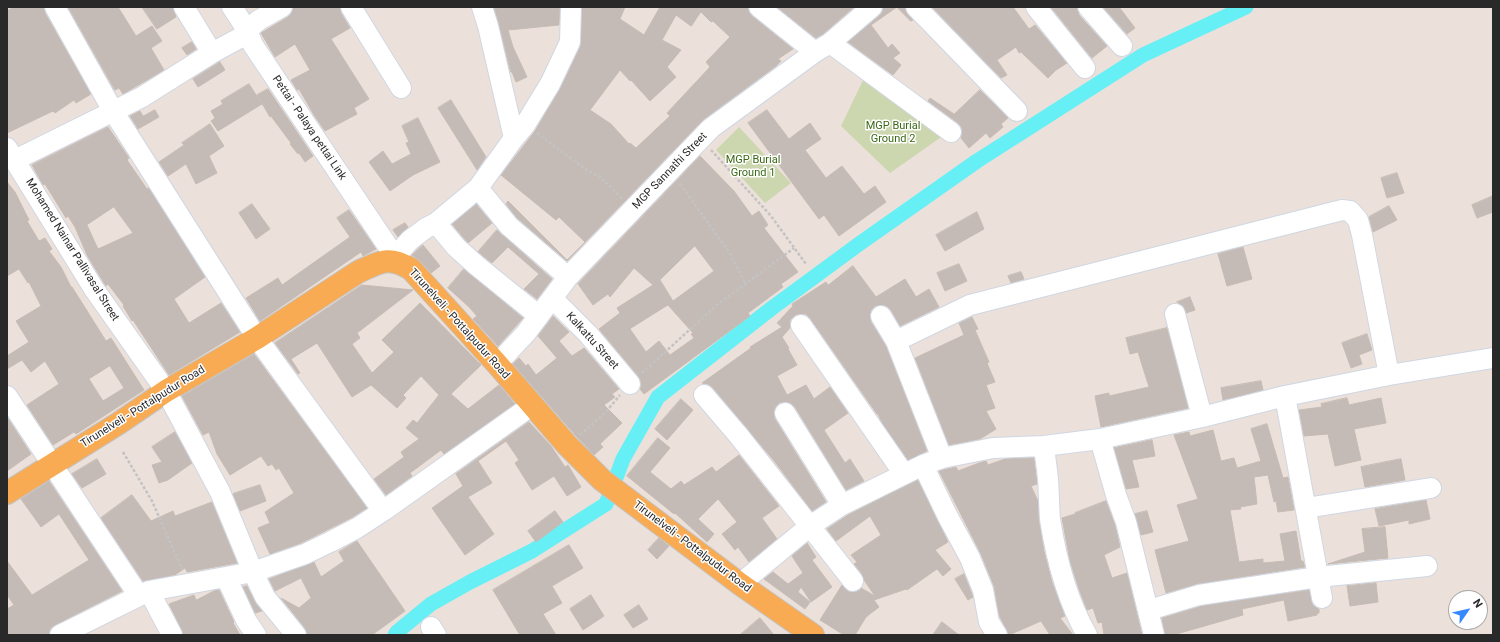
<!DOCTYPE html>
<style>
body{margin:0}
#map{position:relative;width:1500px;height:642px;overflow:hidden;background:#ece0da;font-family:Roboto,sans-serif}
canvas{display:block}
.frame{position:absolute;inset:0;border:8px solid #292929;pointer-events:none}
.north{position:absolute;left:1448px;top:590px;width:40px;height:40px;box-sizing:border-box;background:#fff;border:1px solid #a9a9a9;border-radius:50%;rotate:56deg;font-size:11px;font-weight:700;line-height:16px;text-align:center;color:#292929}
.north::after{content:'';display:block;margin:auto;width:14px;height:18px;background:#3489ff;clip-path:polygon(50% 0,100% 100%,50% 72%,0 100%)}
</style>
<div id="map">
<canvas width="1500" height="642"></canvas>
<div class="frame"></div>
<div class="north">N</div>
</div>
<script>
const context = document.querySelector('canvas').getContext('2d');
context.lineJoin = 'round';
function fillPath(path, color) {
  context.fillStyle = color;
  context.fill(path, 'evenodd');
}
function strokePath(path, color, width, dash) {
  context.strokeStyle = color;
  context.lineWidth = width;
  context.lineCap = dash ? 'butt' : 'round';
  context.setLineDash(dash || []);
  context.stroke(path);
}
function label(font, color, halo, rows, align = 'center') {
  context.font = font + ' Roboto,sans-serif';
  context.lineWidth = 3;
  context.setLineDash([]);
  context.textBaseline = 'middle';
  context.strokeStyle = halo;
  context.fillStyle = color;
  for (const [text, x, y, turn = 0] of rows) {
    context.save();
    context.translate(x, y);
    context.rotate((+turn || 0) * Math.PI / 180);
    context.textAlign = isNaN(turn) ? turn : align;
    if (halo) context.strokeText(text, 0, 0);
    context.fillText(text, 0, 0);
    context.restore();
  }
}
fillPath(new Path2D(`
 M866,74L947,133L890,173L841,126Z
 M739,127L791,183L765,203L716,150Z`), '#ccd7b0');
strokePath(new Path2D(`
 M395,635L397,632L431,604L470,582L532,551L606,504L623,459L658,397L772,308L859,244L977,161L1143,55L1246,7`), '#66f0f5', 15);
const building = new Path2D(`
 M14,7H44L45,13L91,94L76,103L74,100L55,113L53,111L7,133V11Z
 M68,7H118L136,36L152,26L162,41L151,48L164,70L123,94L119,88L115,90Z
 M142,7H173L176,17L157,29Z
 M293,7H340L341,13L350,28L331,39L369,99L354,108L357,114L325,131L314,115L299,89L297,90L291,80L310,70L295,44L275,57L261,33L288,17L292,12Z
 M494,7H560L559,25L508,30L513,47L527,77L516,82L512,72H511Z
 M582,7H625L620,19L644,35L660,7H747L752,16L793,49L778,59L781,61L776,66L703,120L567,261L517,218L506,204L508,201L567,260L585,242L559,217L556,220L501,175L535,131L560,89L580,47ZM701,12L711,22L713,21L730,37L706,62L710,67L667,113L670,116L636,148L630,143L629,144L611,124L590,110L620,70L630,81L631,80L650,101L676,77L667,67L681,50L662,40L676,15L691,26Z
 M777,7H854L823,34L816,38Z
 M883,7H897L871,25L888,48L892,44L900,53L893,58L901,65L893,75L848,42L879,16L883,11Z
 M897,7H905L908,15L913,20L911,21Z
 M932,7H1013L1029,29L1035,25L1067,63L1056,70L1048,78L1021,52L1019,53L1016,47L997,60L1007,75L1001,78Z
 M1051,7H1077L1079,15L1107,46L1092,58Z
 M1103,7H1119L1135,28L1127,34Z
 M192,42L196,49L187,55L182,48Z
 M220,62L225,70L198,87L193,79Z
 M249,84L262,104L218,131L211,121L215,118L211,111L223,104L221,101Z
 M268,89L313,156L305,162L299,153L298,154L290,144L291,143L271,116L270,117L257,95Z
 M980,90L1008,118L1001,124L1003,127L990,138L986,133L969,148L961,138L962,134V128L958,123L928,101L930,98L954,114Z
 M451,100L486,157L477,170L438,108Z
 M155,110L159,117L138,129L130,116L140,111L143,116Z
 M767,110L789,139L810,123L821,139L805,150L826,178L842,166L864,194L875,186L886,202L839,236L824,215L819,219L748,123Z
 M418,118L440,162L413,175L390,191L369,162L383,151L392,164L411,154L406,143L409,142L402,126Z
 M210,124L224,146L209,156L217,173L196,184L186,164L168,176L159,162L184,145L182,143Z
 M108,127L129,158L127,160L147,189L149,188L205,277L174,299L189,323L221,303L240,332L169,375L133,320L132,321L123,306L124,305L108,284L106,286L104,283L87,255L75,227L68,216L66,218L45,184L43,185L32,165ZM114,207L133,233L98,249L87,225Z
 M700,156L734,191L752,216L759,211L768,225L764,228L798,272L781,284L783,287L748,313L750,316L644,394L640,389L641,382L639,377L599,329L620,313L617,308L653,285L634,268L610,297L608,294L593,305L578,284ZM695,246L714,271L673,301L660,280ZM671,303L668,305L693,333L691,334L694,338L670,355L659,341L646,352L630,329Z
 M1397,173L1404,193L1387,198L1381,178Z
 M7,182L15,192L29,220L27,221L39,241L45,238L52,249L49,251L61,267L71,287H72L106,341L111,338L144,390L76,434L74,432L53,445L27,405L59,384L45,361L31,372L22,360L7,369V356L29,342L16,321L41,306L29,282L28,283L19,269L7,276ZM110,366L124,388L103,401L89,379Z
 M1493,196V212L1477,218L1472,205Z
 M252,204L270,229L256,239L239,213Z
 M476,204L492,223L468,243L452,224Z
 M1389,206L1397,220L1373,232L1369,217Z
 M349,210L376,249L363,256L361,252L260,321L246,298L278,278L282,285L350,237L337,218Z
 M977,212L984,229L945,251L936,235Z
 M405,223L408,227L398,237L393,230Z
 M497,230L552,279L537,299L524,289L539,274L508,247L492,263L478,252Z
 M423,245L440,266L431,273L420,261L412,255Z
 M1243,247L1252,279L1227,286L1218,254Z
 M959,264L967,281L945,291L937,273Z
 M853,266L876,297L905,279L916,297L929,289L939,307L900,326L891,310L886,306L880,305L875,306L871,310L870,316L871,322L886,346L927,451L908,460L882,423L878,414H877L810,318L806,314H800L795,315L790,320V328L782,337L789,348L788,349L797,365L777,376L787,395L806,385L814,399L830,387L848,413L824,430L845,463L850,459L864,481L846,490L795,407L790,403L785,402L779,403L775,408L774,414L775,419L826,502L812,511L775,462L713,388L708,384L702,383L751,348L750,347L782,327L777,323L793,306L792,304L826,282L828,285Z
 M464,269L523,318L498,346L473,319L477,316L469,307L448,288Z
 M1021,272L1024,279L1011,283L1008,276Z
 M362,285L413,290L357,333L360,338L352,344L372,373L394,352L382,340L420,303L481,365L451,394L468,409L499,385L515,404L444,454L441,450L410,473L412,476L386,495L374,479L404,457L401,452L419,439L406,428L413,420L417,423L439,395L421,376L403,395L406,398L397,408L371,385L352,397L317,343L291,359L300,373L298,374L275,343Z
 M1190,297L1195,310L1186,313L1183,306L1177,302Z
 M553,316L569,332L559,341L572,356L584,348L619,389L612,394L615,397L604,405L622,423L600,444L603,447L594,455L576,436L513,364L519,358L526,366L528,364L536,375L557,358L538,336Z
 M972,317L978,329L975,330L989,362L987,363L995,382L986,385L995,408L986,411L996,429L980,439L949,445L915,358L964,335L959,323Z
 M1167,328L1188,408L1101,427L1095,396L1109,393V396L1149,387L1138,352L1130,354L1126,338Z
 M1367,334L1372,350L1359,355L1362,364L1351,368L1342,343Z
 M254,354L367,508L351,518L301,543L270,554L258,528L270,523L265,512L294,493L279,468L276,470L272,464L268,466L261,456L230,475L217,454L209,432L203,435L182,396Z
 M1261,381L1263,390L1223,400L1221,388Z
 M1347,398L1349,405L1381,398L1386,423L1354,429L1361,460L1335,466L1328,434L1304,436L1299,410L1322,407L1321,404Z
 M681,399L693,410L667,440L655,429Z
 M7,417L31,454L7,471Z
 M529,422L551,446L565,467L568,465L581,487L567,496L554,476L532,490L515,463L519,460L506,441L478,461L492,483L468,497L494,534L465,555L432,508L463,486L456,474Z
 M1267,424L1283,478L1288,477L1294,510L1278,512L1276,501L1274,502L1268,475L1254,477L1257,504L1240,507L1241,509L1230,510L1239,562L1263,559V563L1285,561L1280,534L1296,531L1301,561H1303L1305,567L1197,584L1166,593L1155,550L1189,541L1177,505L1198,499L1174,435L1189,432L1190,436L1213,430L1221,461L1234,458L1237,468L1261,461L1251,429Z
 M175,432L192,463L168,480L159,483L152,465L162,462L152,447Z
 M658,438L670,448L650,472L671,489L681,481L684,485L712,467L716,472L739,455L779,506L762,518L777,539L749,562L738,547L735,550L722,534L737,522L718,499L698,519L714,534L707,542L675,513L674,514L627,476Z
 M1152,440L1155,456L1132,460L1139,487L1126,489L1114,448Z
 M1034,458L1037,484L1031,486L1038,501L1039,521L1044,551L1052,582L1065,616L1060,618L1073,635H1050L1041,621L1009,635L999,615L994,586L981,554L939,471L956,467L958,471L979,463L986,461L988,465L1005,459Z
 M97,459L106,474L82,488L72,474Z
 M1401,459L1405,480L1365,487L1361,467Z
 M918,480L948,542L935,550L951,569L943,576L937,569L907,590L906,589L874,600L879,607L866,617L855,635H844L820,620L842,585L849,592H855L861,588L875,596L864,580L862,574L854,564L857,562L851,555L881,535L870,516L836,541L827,529L848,515Z
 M49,481L122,591L55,625L50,629L49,635H7V609L14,605L7,595V561L32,595L89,560L59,514L41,527L21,499Z
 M260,485L266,501L240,511L233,494Z
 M132,495L151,521L173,511L175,516L212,502L237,563L187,572L185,568L175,575L143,581L101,518Z
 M1426,500L1430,519L1409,524V520L1379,526L1375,509Z
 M1106,501L1115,525L1120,547L1104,555L1112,578L1127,573L1142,635H1104L1102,622L1098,623L1093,608L1087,610L1079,589L1070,561L1062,518L1075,514V513Z
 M555,511L563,522L536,542L528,531Z
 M1147,511L1153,532L1141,535L1135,514Z
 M1385,527L1388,558L1328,564L1365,552L1362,529Z
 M659,538L669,546L657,559L648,550Z
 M357,541L405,611L372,635H307L305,628L281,598L299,608L311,598L301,578L275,591L269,579L314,562L321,577L344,561L339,552Z
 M807,543L816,557L812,560L832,587L811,602L801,587L798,592L810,602L805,609L764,579L773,572L788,584L803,573L792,556Z
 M569,545L583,568L552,586L562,603L543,614L556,635H520L493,590Z
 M964,574L973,597L968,600L955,579Z
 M1376,583L1378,602L1350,606L1347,586Z
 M247,586L255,602L262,611L255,613L243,587Z
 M216,590H219L234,622L233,623L240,635H183L182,630L169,604L194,595L196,600Z
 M1309,590L1313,605L1319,609V613H1317V615L1288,621L1284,600L1242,609L1243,615L1173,635H1165L1162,618L1202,606Z
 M591,595L604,616L583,630L570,609Z
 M639,605L648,619L633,628L624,615Z
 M760,618L774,635H740Z
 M942,622L959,635H933Z`);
fillPath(building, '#c4bab6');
strokePath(building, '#c7bcb3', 1);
const minor = new Path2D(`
 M55,7L113,111L257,338L383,511
 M184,7L212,53
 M232,7L247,30
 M282,7L259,20L247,30L253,45L391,251L394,261
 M351,7L401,88
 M482,7L488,26L514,138
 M759,7L815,52
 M916,7L1017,111
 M1036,7L1085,68
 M1088,7L1122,46
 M830,43L951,132
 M7,148L94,289L166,391L220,492L253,572L265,597L296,635
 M15,160L142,97L212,53L247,34
 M478,188L509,226L568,277
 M436,223L456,247L476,265L539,316
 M399,262V257L402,249L410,240L426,228L436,223L478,188L514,138L525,125L550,84L570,42L571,7
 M553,299L588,334L630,384
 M1175,314L1202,417
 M881,316L896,341L942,458
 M801,325L904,474
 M896,341L970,305L1342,210L1350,211L1358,220L1362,235L1389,375
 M497,364L526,333L568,277L711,128L815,52L830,43L872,7
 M704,395L739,436L853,581
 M7,396L139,596
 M1285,396L1322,598
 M785,413L842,505
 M1100,439L1116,495L1126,522L1154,635
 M1044,446C1045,457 1047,468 1048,479C1049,492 1049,506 1050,519C1056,558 1067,600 1087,635
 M923,465L947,515L970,558L983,590L989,622L997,635
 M1306,508L1431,488
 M226,577L246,620L256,635
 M740,584L810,526L842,505L923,465L942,458L993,448L1044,446L1100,439L1202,417L1285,396L1389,375L1493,358
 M149,591L172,635
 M1149,610L1199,595L1318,577L1427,566
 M431,627L436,635
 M60,635L149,591L253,572L305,554L330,542L357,528L383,511L531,406`);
const major = new Path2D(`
 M7,493L119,423L166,391L257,338L358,272C380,262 388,255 411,269L497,364L567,445L602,480L740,584L813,635`);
strokePath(minor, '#cfd7e3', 22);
strokePath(major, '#c3c3c3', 24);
strokePath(new Path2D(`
 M537,133L588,171L599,176L622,198
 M711,150L771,216L806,264
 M680,184L729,252L746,284
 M642,373L718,304L794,248
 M580,435L605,413L620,395
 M123,452L152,501L182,569`), '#c3c3c3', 2.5, [3, 2]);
strokePath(minor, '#fff', 20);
strokePath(major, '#f8ab53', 22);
label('11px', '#3a6916', '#fff', [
 ["MGP Burial",893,126],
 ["Ground 2",893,139],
 ["MGP Burial",753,160],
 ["Ground 1",753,173]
]);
label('11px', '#292929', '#fff', [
 ["Pettai - Palaya pettai Link",309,128,56],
 ["MGP Sannathi Street",670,171,-46],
 ["Mohamed Nainar Pallivasal Street",72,250,58],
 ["Tirunelveli - Pottalpudur Road",459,324,48],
 ["Kalkattu Street",592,341,48],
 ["Tirunelveli - Pottalpudur Road",143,407,-32],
 ["Tirunelveli - Pottalpudur Road",692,547,37]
]);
</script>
